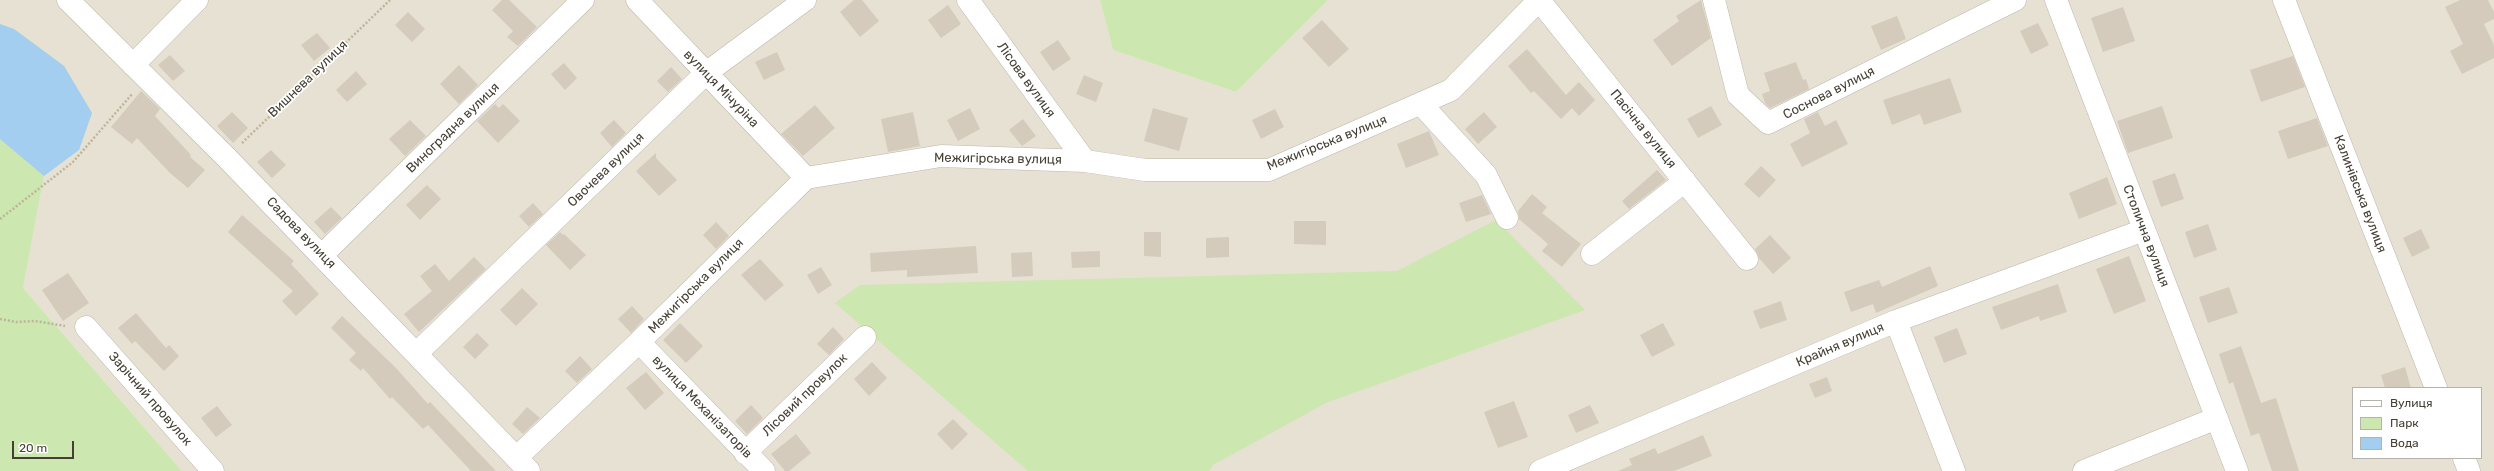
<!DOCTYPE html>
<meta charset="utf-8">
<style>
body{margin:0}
#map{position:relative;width:2494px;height:471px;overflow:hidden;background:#f3efe6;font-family:Rubik,sans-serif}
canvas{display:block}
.legend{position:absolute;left:2352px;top:387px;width:130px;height:72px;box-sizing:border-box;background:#fff;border:1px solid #b5b3ae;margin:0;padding:5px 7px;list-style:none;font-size:12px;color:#454035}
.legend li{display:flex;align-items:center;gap:8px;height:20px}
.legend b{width:20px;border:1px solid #b5b3ae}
.scale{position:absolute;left:12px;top:441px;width:62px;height:18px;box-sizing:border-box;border:2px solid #454035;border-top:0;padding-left:5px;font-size:12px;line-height:14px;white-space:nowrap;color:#454035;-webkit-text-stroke:3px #fff;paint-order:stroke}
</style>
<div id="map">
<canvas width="2494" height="471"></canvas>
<ul class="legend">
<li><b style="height:5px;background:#fff"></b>Вулиця</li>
<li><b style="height:11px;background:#cce7af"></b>Парк</li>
<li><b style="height:11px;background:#a3ceef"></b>Вода</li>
</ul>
<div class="scale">20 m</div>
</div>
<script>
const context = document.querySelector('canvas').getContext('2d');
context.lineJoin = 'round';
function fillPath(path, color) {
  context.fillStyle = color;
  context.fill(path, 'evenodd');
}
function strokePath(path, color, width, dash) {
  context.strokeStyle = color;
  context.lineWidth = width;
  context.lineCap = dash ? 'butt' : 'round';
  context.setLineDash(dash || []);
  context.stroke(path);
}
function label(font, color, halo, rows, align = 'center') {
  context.font = font + ' Rubik,sans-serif';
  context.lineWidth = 3.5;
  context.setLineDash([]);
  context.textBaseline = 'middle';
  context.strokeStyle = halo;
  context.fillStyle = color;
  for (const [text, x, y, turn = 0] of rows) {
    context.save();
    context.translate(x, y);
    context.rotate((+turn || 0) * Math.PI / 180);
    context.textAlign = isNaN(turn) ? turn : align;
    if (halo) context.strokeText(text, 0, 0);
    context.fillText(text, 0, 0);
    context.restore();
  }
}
fillPath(new Path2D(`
 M0,0H1100L1113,50L1236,92L1328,0H2494V471H182L23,288L44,176L79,150L14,29L0,24ZM2353,388H2481V458H2353Z`), '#e7e1d4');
fillPath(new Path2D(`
 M1100,0H1328L1236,92L1113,50Z
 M0,24L14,29L64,66L92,113L79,150L44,176L23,288L182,471H0Z
 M1496,220L1585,310L1326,403L1213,465L1209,471H1028L835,303L860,285L1397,271Z`), '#cce7af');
fillPath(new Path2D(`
 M0,24L14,29L64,66L92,113L79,150L44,176L0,139Z`), '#a3ceef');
fillPath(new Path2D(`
 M502,0H509L537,27L518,46L507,37L513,31L492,10Z
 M854,0H862L879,21L860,37L840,12Z
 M1701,0L1711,38L1672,66L1653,40L1679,21L1676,16Z
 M2460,0H2488L2494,12V19L2484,24L2494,45V58L2462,74L2450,51L2463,44L2445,7Z
 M948,5L961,24L941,38L928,20Z
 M2123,7L2135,41L2103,52L2091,18Z
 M408,12L425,29L412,42L395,25Z
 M1897,16L1906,39L1881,50L1871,26Z
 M1322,20L1349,49L1329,67L1302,38Z
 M2038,23L2049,45L2031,54L2020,31Z
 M317,33L330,48L314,61L301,45Z
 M1058,40L1071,59L1053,71L1040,52Z
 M1527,49L1566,95L1579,82L1595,100L1579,116L1572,108L1561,119L1534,91L1531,93L1508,66Z
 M777,52L785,70L764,80L755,62Z
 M170,55L185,71L173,81L158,65Z
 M2293,56L2305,87L2261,102L2250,70Z
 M1796,62L1803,80L1806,79L1809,89L1770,108L1765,103L1762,94L1770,91L1764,73Z
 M564,63L577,78L565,90L551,74Z
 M459,65L478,85L459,104L440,84Z
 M671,67L682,79L668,92L657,81Z
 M356,71L367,84L347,102L336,90Z
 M1084,75L1103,83L1096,102L1076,94Z
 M1950,78L1962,112L1924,125L1920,114L1892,125L1883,100Z
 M141,91L160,109L155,116L191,155L190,157L205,170L188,188L171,174L137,138L132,144L111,127Z
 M495,104L499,108L503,104L520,121L498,143L477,121Z
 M815,105L835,128L803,156L781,134Z
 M1711,106L1722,125L1698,138L1687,119Z
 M2162,106L2173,138L2128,153L2117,121Z
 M970,108L980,129L958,141L947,120Z
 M1153,108L1188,118L1179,151L1144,141Z
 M1275,109L1284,127L1261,139L1252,120Z
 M232,112L248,128L233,143L217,126Z
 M913,112L920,146L888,152L881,119Z
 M1484,112L1497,127L1478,144L1465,129Z
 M1818,112L1825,126L1836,120L1848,144L1802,167L1790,144L1810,133L1804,119Z
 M2317,118L2328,146L2288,159L2278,131Z
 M1023,119L1036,136L1022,146L1009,130Z
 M410,120L426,136L405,156L389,139Z
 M614,120L626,133L612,147L600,133Z
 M1429,131L1439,155L1406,168L1397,144Z
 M271,150L286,165L272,178L257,162Z
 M656,153V158L677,180L659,196L636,171Z
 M1761,166L1776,180L1759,198L1744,184Z
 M1657,170L1666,180L1629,209L1622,201Z
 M2175,173L2184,199L2161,207L2152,181Z
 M2107,177L2117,204L2079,219L2069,193Z
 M427,185L441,199L420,220L406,205Z
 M1532,194L1547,207L1542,213L1581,244L1562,267L1542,251L1548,244L1519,219L1518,211Z
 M1482,195L1491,214L1466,222L1459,203Z
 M533,203L543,214L529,227L519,216Z
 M331,207L342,218L325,234L314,222Z
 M242,215L294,261L291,264L319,294L296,316L282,301L293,291L228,232Z
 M1294,221H1326V245L1294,244Z
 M716,222L729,236L716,249L703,235Z
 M2208,224L2217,250L2194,258L2185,232Z
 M2421,229L2430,248L2412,257L2403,238Z
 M560,232L563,235L564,234L586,255L570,270L546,245Z
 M1144,232H1161V257L1144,256Z
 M1770,235L1791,258L1773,274L1759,258L1755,249Z
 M1229,237V257L1206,258V238Z
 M976,246L978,273L907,277V270L871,272L870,253Z
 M1100,251V267L1072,268L1071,252Z
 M1032,252L1033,276L1012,277L1011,253Z
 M2129,256L2146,301L2114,314L2096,269Z
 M474,257L486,269L419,332L404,314L432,291L420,276L435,264L449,281Z
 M760,259L784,285L765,301L741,275Z
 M1930,266L1938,286L1876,313L1873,304L1851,312L1844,292L1879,280L1882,287Z
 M821,267L832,285L818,294L807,275Z
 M68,273L89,303L63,321L42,290Z
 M2058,284L2067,312L2040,321L2039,316L2001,330L1992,307Z
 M2229,287L2238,313L2208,323L2199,297Z
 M522,288L538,304L516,326L500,310Z
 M1781,301L1787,320L1760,329L1753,311Z
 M632,306L644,319L631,333L618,319Z
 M136,313L166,348L169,345L179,356L164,371L135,341L132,344L118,328Z
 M342,316L396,368L428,404L430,402L496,471H471L428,425L423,429L392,397L390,399L363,368L361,371L349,360L356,353L331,328Z
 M680,323L703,346L686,363L663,340Z
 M1663,323L1675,345L1652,357L1640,335Z
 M833,327L844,339L829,355L817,344Z
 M1957,328L1967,354L1944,363L1934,337Z
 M477,333L489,345L475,359L463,347Z
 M2241,346L2261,403L2276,398L2299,471H2272L2259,433L2251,436L2233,382L2229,384L2219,354Z
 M580,356L592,369L577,383L565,371Z
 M872,362L887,378L869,396L854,379Z
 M2405,367L2411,388H2385L2381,375Z
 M646,372L664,393L645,410L626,388Z
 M1827,377L1832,391L1815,398L1809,384Z
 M1514,401L1528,437L1498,448L1484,412Z
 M751,405L763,418L747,434L735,421Z
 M1590,405L1599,423L1576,433L1568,415Z
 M217,406L232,425L216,437L201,418Z
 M527,407L540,418L523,434L512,424Z
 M953,419L968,434L952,450L937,434Z
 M796,434L811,453L789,471H785L771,454Z
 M1703,435L1712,456L1674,471H1618L1632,465L1629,459L1655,448L1658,454Z`), '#d4cbbc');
const minor = new Path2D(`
 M68,0L227,158L529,471
 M637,0L806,178
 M968,0L1085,161
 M1539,0L1747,259
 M1714,0L1738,95L1768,123L2015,0
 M2056,0L2237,471
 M2284,0L2436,388
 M133,65L197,0
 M1421,104L1486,175L1507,218
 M1592,254L1685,181
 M322,255L583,0
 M1896,321L1954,471
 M86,327L213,471
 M639,342L764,471
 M417,353L706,73L805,0
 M745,453L865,337
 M516,458L639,342L806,178L941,156L1085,161L1145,170H1269L1451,90L1539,0
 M2464,458L2469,471
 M1540,471L1896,321L2144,230
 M2084,471L2217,418`);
strokePath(minor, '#beb7a9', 23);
strokePath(new Path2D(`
 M242,143L390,0
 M0,219L73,162L133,93
 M0,319L16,322L35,321L65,326`), '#c0b39a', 2.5, [2, 2]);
strokePath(minor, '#fff', 22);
label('13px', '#454035', '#fff', [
 ["Вишнева вулиця",308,79,-44],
 ["Лісова вулиця",1026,80,54],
 ["вулиця Мічуріна",721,89,46],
 ["Соснова вулиця",1829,93,-27],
 ["Виноградна вулиця",453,128,-44],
 ["Пасічна вулиця",1643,129,51],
 ["Межигірська вулиця",1327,143,-22],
 ["Межигірська вулиця",998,159,1],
 ["Овочева вулиця",606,170,-44],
 ["Калинівська вулиця",2360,194,69],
 ["Садова вулиця",301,233,46],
 ["Столична вулиця",2146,236,69],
 ["Межигірська вулиця",696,286,-45],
 ["Крайня вулиця",1840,345,-23],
 ["Лісовий провулок",805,395,-44],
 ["Зарічний провулок",150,399,49],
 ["вулиця Механізаторів",702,407,46]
]);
</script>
